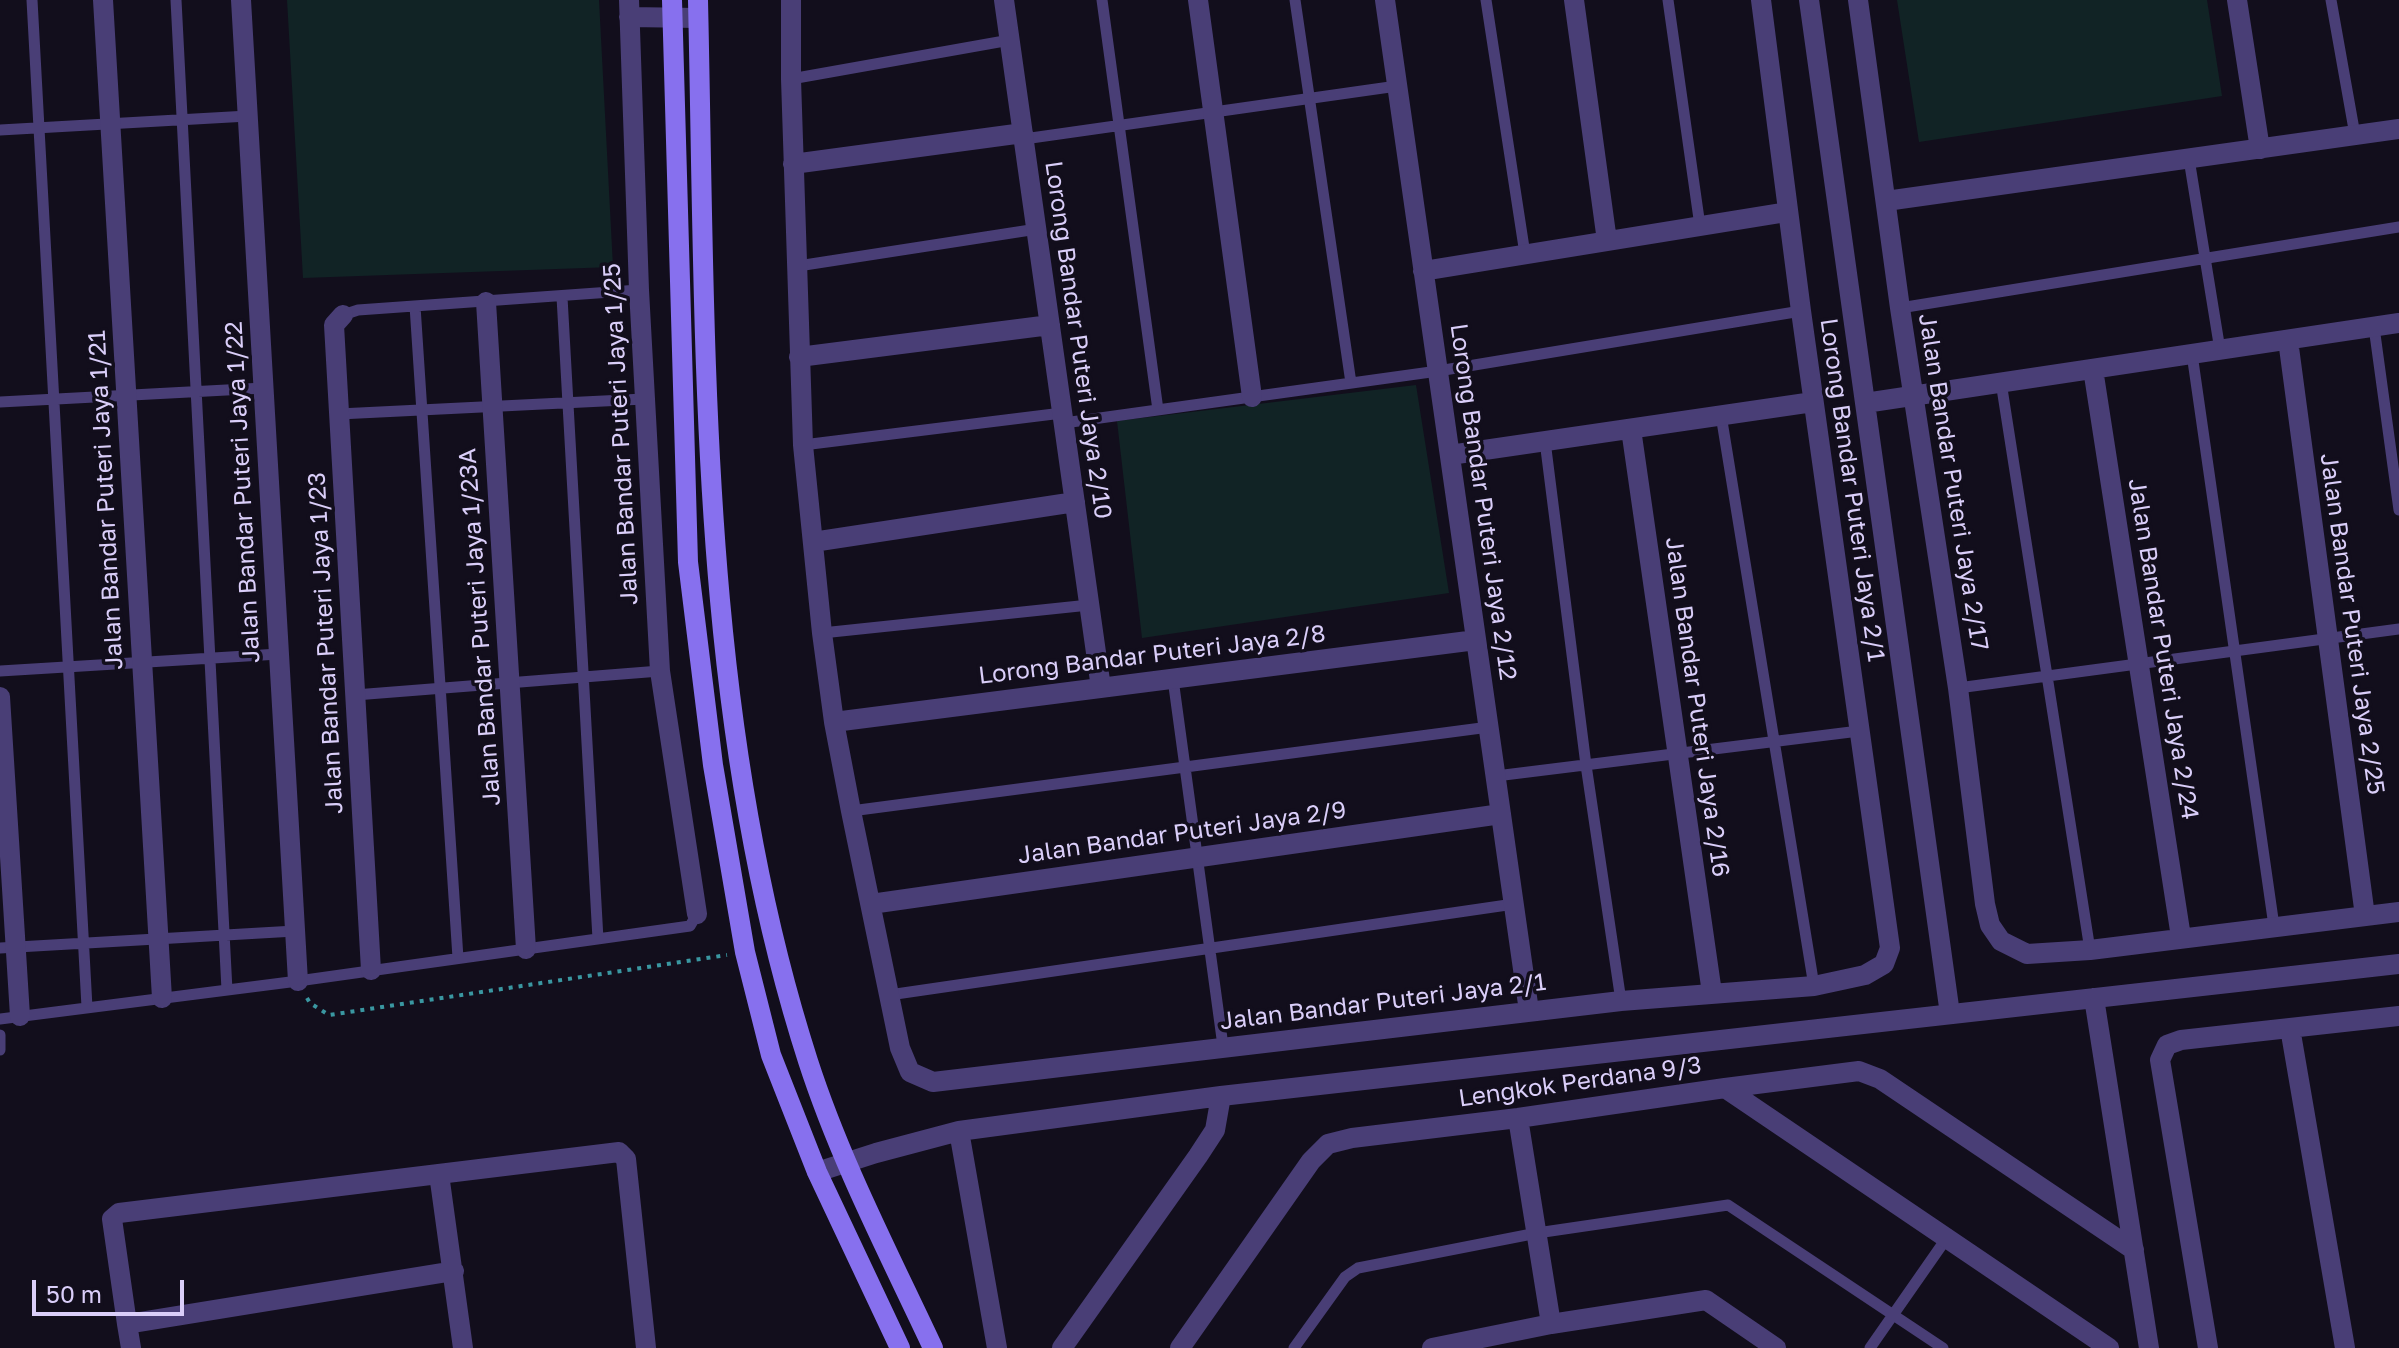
<!DOCTYPE html>
<style>
body{margin:0}
#map{position:relative;width:2399px;height:1348px;overflow:hidden;background:#120e1c;font-family:"Golos Text",sans-serif}
canvas{display:block}
.scale{position:absolute;left:32px;top:1280px;width:152px;height:36px;box-sizing:border-box;border:4px solid #dacef9;border-top:0;padding-left:10px;font-size:24px;line-height:28px;white-space:nowrap;color:#dacef9;-webkit-text-stroke:6px #120e1c;paint-order:stroke}
</style>
<div id="map">
<canvas width="2399" height="1348"></canvas>
<div class="scale">50 m</div>
</div>
<script>
const context = document.querySelector('canvas').getContext('2d');
context.lineJoin = 'round';
function fillPath(path, color) {
  context.fillStyle = color;
  context.fill(path, 'evenodd');
}
function strokePath(path, color, width, dash) {
  context.strokeStyle = color;
  context.lineWidth = width;
  context.lineCap = dash ? 'butt' : 'round';
  context.setLineDash(dash || []);
  context.stroke(path);
}
function label(font, color, halo, rows, align = 'center') {
  context.font = font + ' "Golos Text",sans-serif';
  context.lineWidth = 7;
  context.setLineDash([]);
  context.textBaseline = 'middle';
  context.strokeStyle = halo;
  context.fillStyle = color;
  for (const [text, x, y, turn = 0] of rows) {
    context.save();
    context.translate(x, y);
    context.rotate((+turn || 0) * Math.PI / 180);
    context.textAlign = isNaN(turn) ? turn : align;
    if (halo) context.strokeText(text, 0, 0);
    context.fillText(text, 0, 0);
    context.restore();
  }
}
fillPath(new Path2D(`
 M287,0H599L613,267L303,278Z
 M1897,0H2207L2222,96L1919,142Z
 M1416,385L1449,593L1142,638L1117,421Z`), '#112325');
strokePath(new Path2D(`
 M307,998L310,1003L329,1015L727,955`), '#3a97a1', 4, [4, 6]);
strokePath(new Path2D(`
 M32,0L87,1007
 M176,0L227,990
 M1102,0L1158,410
 M1295,0L1351,383
 M1486,0L1525,254
 M1668,0L1700,226
 M2331,0L2355,135
 M791,79L1010,40
 M0,130L248,116
 M1024,139L1397,86
 M2189,159L2220,350
 M798,266L1037,229
 M562,297L598,939
 M415,306L458,958
 M1900,308L2399,227
 M343,315L358,310L639,290
 M2374,327L2399,510
 M2192,354L2274,926
 M2001,382L2090,950
 M0,402L264,388
 M339,414L644,399
 M1721,415L1814,986
 M1064,423L1438,371L1801,311
 M1545,441L1586,765L1621,1001
 M803,445L1062,413
 M822,633L1089,605
 M0,671L279,654
 M1173,679L1223,1046
 M1958,688L2399,629
 M355,695L660,671
 M1496,776L1859,731
 M851,811L1489,727
 M0,948L295,931
 M889,995L1514,904
 M0,1019L298,981L690,926L697,914
 M0,1035V1050
 M1294,1348L1345,1277L1358,1268L1537,1233L1728,1205L1943,1348
 M1870,1348L1946,1239`), '#493e76', 11);
strokePath(new Path2D(`
 M103,0L162,998
 M241,0L298,981
 M629,0L639,290L660,671L697,914
 M791,0V79L803,445L822,633L834,722L851,811L900,1048L910,1072L933,1082L1621,1001L1814,986L1865,975L1884,964L1890,948L1801,311L1761,0
 M1004,0L1101,688
 M1198,0L1252,397
 M1385,0L1529,1011
 M1574,0L1607,241
 M1809,0L1950,1014
 M1858,0L1900,308L1958,688L1985,904L1990,925L2001,941L2027,954L2090,950L2399,912
 M2237,0L2260,149
 M629,17L698,18
 M793,164L1023,133
 M1886,201L2399,129
 M1423,271L1787,212
 M486,302L526,949
 M343,315L334,325L371,970
 M2288,340L2365,916
 M799,357L1050,325
 M2093,369L2181,937
 M1865,403L2399,323
 M1631,429L1712,993
 M1450,455L1813,402
 M813,542L1075,502
 M0,697L20,1016
 M834,722L1476,640
 M871,904L1501,814
 M2094,998L2149,1348
 M2290,1028L2345,1348
 M1725,1088L1859,1071L1880,1079L2134,1250
 M1518,1118L1551,1324
 M959,1131L997,1348
 M817,1172L876,1153L959,1131L1221,1096L2399,964
 M439,1174L463,1348
 M127,1324L112,1219L119,1213L619,1152L626,1159L646,1348
 M131,1348L127,1324L454,1271
 M1062,1348L1198,1156L1215,1130L1221,1096
 M1180,1348L1311,1161L1328,1144L1352,1138L1518,1118L1725,1088L2109,1348
 M1432,1348L1551,1324L1706,1300L1776,1348
 M2208,1348L2160,1060L2167,1045L2181,1040L2399,1016`), '#493e76', 20);
strokePath(new Path2D(`
 M672,0L688,562L713,765L745,952L771,1055L817,1172L900,1348
 M698,0C706,354 698,720 808,1061C840,1160 889,1254 933,1348`), '#8770ee', 20);
label('24px', '#dacef9', '#120e1c', [
 ["Lorong Bandar Puteri Jaya 2/10",1078,340,82],
 ["Jalan Bandar Puteri Jaya 1/25",621,434,-93],
 ["Jalan Bandar Puteri Jaya 2/17",1953,482,81],
 ["Lorong Bandar Puteri Jaya 2/1",1852,490,82],
 ["Jalan Bandar Puteri Jaya 1/22",243,492,-93],
 ["Jalan Bandar Puteri Jaya 1/21",106,500,-93],
 ["Lorong Bandar Puteri Jaya 2/12",1483,502,82],
 ["Jalan Bandar Puteri Jaya 2/25",2352,624,82],
 ["Jalan Bandar Puteri Jaya 1/23A",480,627,-94],
 ["Jalan Bandar Puteri Jaya 1/23",326,643,-93],
 ["Jalan Bandar Puteri Jaya 2/24",2163,649,81],
 ["Lorong Bandar Puteri Jaya 2/8",1152,655,-7],
 ["Jalan Bandar Puteri Jaya 2/16",1697,707,82],
 ["Jalan Bandar Puteri Jaya 2/9",1182,833,-8],
 ["Jalan Bandar Puteri Jaya 2/1",1383,1002,-7],
 ["Lengkok Perdana 9/3",1580,1082,-8]
]);
</script>
